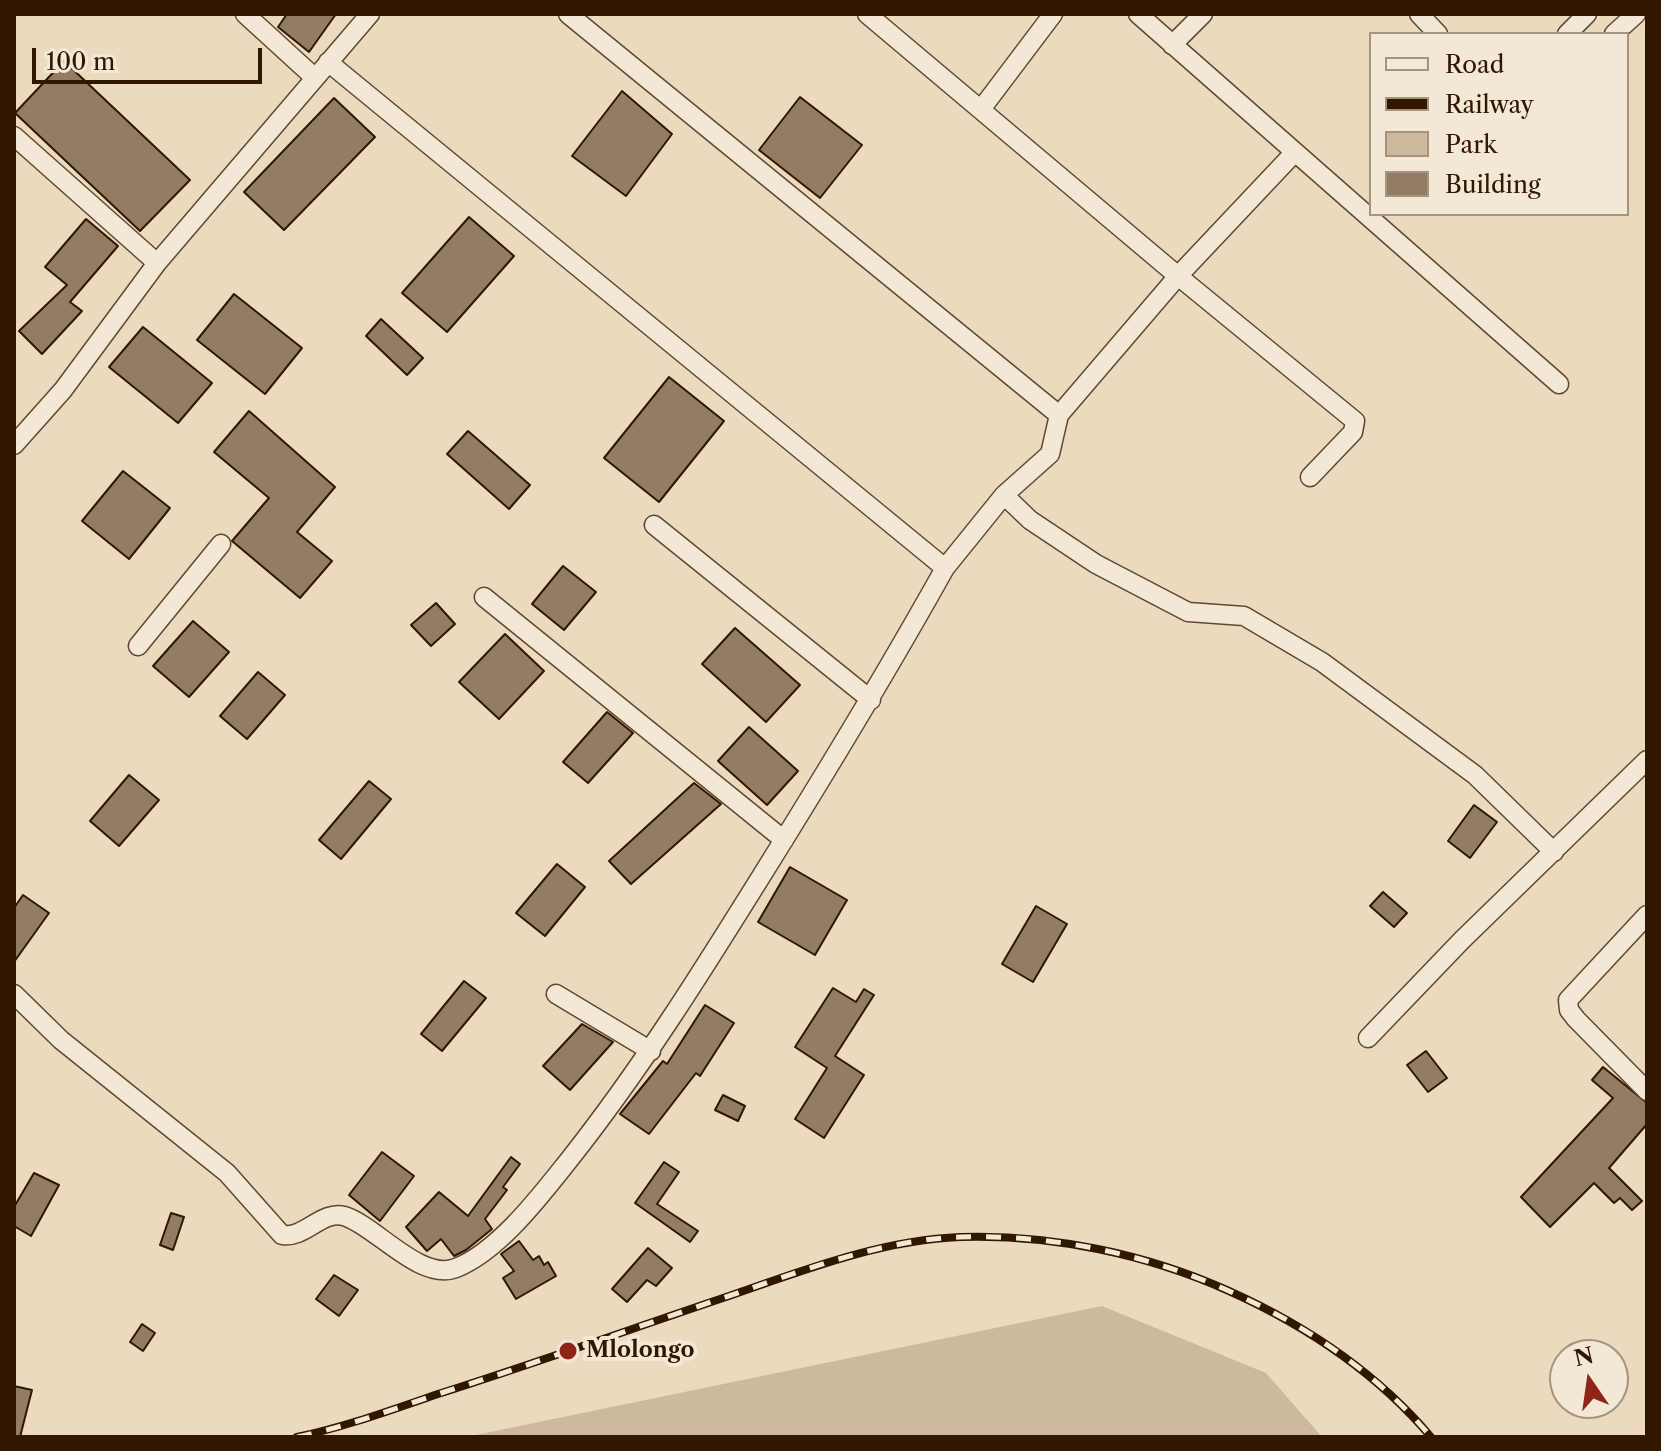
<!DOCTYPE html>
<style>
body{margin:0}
#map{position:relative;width:1661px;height:1451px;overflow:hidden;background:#ecdabe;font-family:"Libre Caslon Text",serif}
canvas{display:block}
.frame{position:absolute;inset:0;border:16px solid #311600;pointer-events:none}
.legend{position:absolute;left:1369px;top:32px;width:260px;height:184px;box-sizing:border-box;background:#f3e7d5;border:2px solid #a59380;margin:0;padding:10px 14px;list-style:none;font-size:24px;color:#311600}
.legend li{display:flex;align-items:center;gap:16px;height:40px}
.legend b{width:40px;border:2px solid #a59380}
.north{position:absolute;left:1549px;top:1339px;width:80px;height:80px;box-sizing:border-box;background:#f3e7d5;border:2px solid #a59380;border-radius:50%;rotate:347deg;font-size:22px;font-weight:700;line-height:32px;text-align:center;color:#311600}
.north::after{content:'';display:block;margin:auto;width:28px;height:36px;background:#8f2418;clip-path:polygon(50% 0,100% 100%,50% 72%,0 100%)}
.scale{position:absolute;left:32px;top:48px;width:230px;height:36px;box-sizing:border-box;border:4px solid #311600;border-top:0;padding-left:10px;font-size:24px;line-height:28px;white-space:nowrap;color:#311600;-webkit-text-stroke:6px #f3e7d5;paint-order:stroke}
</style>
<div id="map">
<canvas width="1661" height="1451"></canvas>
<div class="frame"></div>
<ul class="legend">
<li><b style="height:10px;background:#f3e7d5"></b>Road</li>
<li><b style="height:10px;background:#311600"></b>Railway</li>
<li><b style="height:22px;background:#ccb99e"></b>Park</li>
<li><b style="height:22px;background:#927c63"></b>Building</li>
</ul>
<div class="north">N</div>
<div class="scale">100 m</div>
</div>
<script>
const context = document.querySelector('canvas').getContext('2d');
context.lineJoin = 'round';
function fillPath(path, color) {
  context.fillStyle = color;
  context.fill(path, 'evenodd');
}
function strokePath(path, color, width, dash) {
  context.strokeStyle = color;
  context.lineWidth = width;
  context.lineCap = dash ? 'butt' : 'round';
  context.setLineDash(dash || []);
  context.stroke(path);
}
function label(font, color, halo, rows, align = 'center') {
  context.font = font + ' "Libre Caslon Text",serif';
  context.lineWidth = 8;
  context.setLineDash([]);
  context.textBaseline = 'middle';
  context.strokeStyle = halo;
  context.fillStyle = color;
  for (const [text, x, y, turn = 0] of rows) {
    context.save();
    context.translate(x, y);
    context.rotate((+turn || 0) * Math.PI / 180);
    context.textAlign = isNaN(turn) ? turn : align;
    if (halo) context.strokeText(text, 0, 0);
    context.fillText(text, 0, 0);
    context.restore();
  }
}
fillPath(new Path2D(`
 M1102,1306L1266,1373L1322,1437H466Z`), '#ccb99e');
const building = new Path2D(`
 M287,14H336L309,52L278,27Z
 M64,61L190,180L140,231L15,113Z
 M622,91L672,134L626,196L572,156Z
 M800,97L862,145L820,198L759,150Z
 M334,98L375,137L284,230L244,192Z
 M469,217L514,256L447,332L402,293Z
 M86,219L118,246L70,302L82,311L42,354L19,331L67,285L45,267Z
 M234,294L302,348L265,394L197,340Z
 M381,319L423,358L407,375L366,336Z
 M143,327L212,383L178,423L109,367Z
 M669,377L724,421L659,502L604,458Z
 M249,411L335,487L297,532L332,561L300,598L232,541L269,498L214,452Z
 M468,431L530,485L509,509L447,454Z
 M123,471L170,508L129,559L82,521Z
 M563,566L596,592L564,630L532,604Z
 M436,603L455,624L431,646L411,625Z
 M193,621L229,652L189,697L153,666Z
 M735,628L800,685L766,722L702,664Z
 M505,634L544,671L499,719L459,682Z
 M258,672L285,695L247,739L220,716Z
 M607,712L633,733L588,783L563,762Z
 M749,727L798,771L767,805L718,761Z
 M129,775L159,800L119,846L90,821Z
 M369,781L391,799L341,859L319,840Z
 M694,783L721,804L631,884L609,861Z
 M1474,805L1497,822L1470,858L1448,841Z
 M557,864L585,887L545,936L516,913Z
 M790,867L847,900L815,955L758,922Z
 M1383,892L1407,913L1394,927L1370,906Z
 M23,895L49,913L14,962V908Z
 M1036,906L1067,924L1033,982L1002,964Z
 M464,981L486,998L442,1051L421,1034Z
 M833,988L856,1002L864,989L874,995L835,1056L864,1075L824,1138L795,1119L827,1068L795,1047Z
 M705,1005L734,1023L700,1076L696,1073L649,1134L620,1114L663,1061L667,1064Z
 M582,1024L613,1042L570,1090L543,1066Z
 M1426,1051L1447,1078L1428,1092L1407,1065Z
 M1603,1067L1647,1103V1124L1609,1168L1642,1201L1632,1210L1620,1198L1614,1203L1594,1183L1550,1227L1521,1197L1613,1098L1592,1080Z
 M723,1095L745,1106L738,1121L715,1110Z
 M382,1152L414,1176L380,1221L349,1195Z
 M511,1157L520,1164L503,1187L507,1190L485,1219L492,1229L466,1250L454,1256L441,1239L427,1251L406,1227L439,1192L468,1216Z
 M664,1162L679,1172L657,1204L698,1231L690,1242L635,1203Z
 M34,1173L59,1185L31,1236L14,1226V1207Z
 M171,1213L184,1217L173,1250L160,1245Z
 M519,1241L533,1260L539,1256L544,1265L548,1262L556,1276L516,1299L503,1278L514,1271L501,1254Z
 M648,1248L672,1268L656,1286L647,1280L627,1302L612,1289Z
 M334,1275L358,1290L339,1316L316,1299Z
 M142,1324L155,1333L143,1351L130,1342Z
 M14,1386L32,1390L20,1437H14Z`);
fillPath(building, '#927c63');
strokePath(building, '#311600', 2);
const minor = new Path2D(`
 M245,14L314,77
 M568,14L1059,415L1050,454L1004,495L1030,520L1096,564L1188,612L1244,616L1322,662L1475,775L1554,852
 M867,14L1178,276L1059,415
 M1138,14L1559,384
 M1419,14L1438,34
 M1567,34L1587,14
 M1614,34L1636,14
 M1172,45L1203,14
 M328,62L945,568L1004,495
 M982,108L1053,14
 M14,136L157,263
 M1295,152L1178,276L1355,421L1353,432L1310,477
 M14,445L63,390L157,263L370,14
 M654,525L871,700
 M484,597L784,840
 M138,646L221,544
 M1647,915L1568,1000L1569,1010L1576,1019L1647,1091
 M14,994L61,1040L227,1173L282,1235C304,1239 322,1210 344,1216C375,1225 420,1282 456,1268C499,1251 541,1195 569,1160C641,1069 701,973 762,875C825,774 887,672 945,568
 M556,994L651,1051
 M1368,1038L1462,940L1647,760`);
strokePath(minor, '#604730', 21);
strokePath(minor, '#f3e7d5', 18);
const rail = new Path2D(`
 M297,1437C345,1427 391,1410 438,1394C533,1364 628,1330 723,1298C799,1272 879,1240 960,1237C1051,1234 1147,1254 1229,1291C1307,1326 1376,1372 1431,1437`);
strokePath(rail, '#311600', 8);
strokePath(rail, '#f3e7d5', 5, [15]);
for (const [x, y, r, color] of [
 [568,1351,10,"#8f2418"]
]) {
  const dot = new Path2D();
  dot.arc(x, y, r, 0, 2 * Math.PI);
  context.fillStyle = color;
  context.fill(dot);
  strokePath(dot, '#f3e7d5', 3);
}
label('bold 22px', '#311600', '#f3e7d5', [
 ["Mlolongo",586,1351]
], 'left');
</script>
